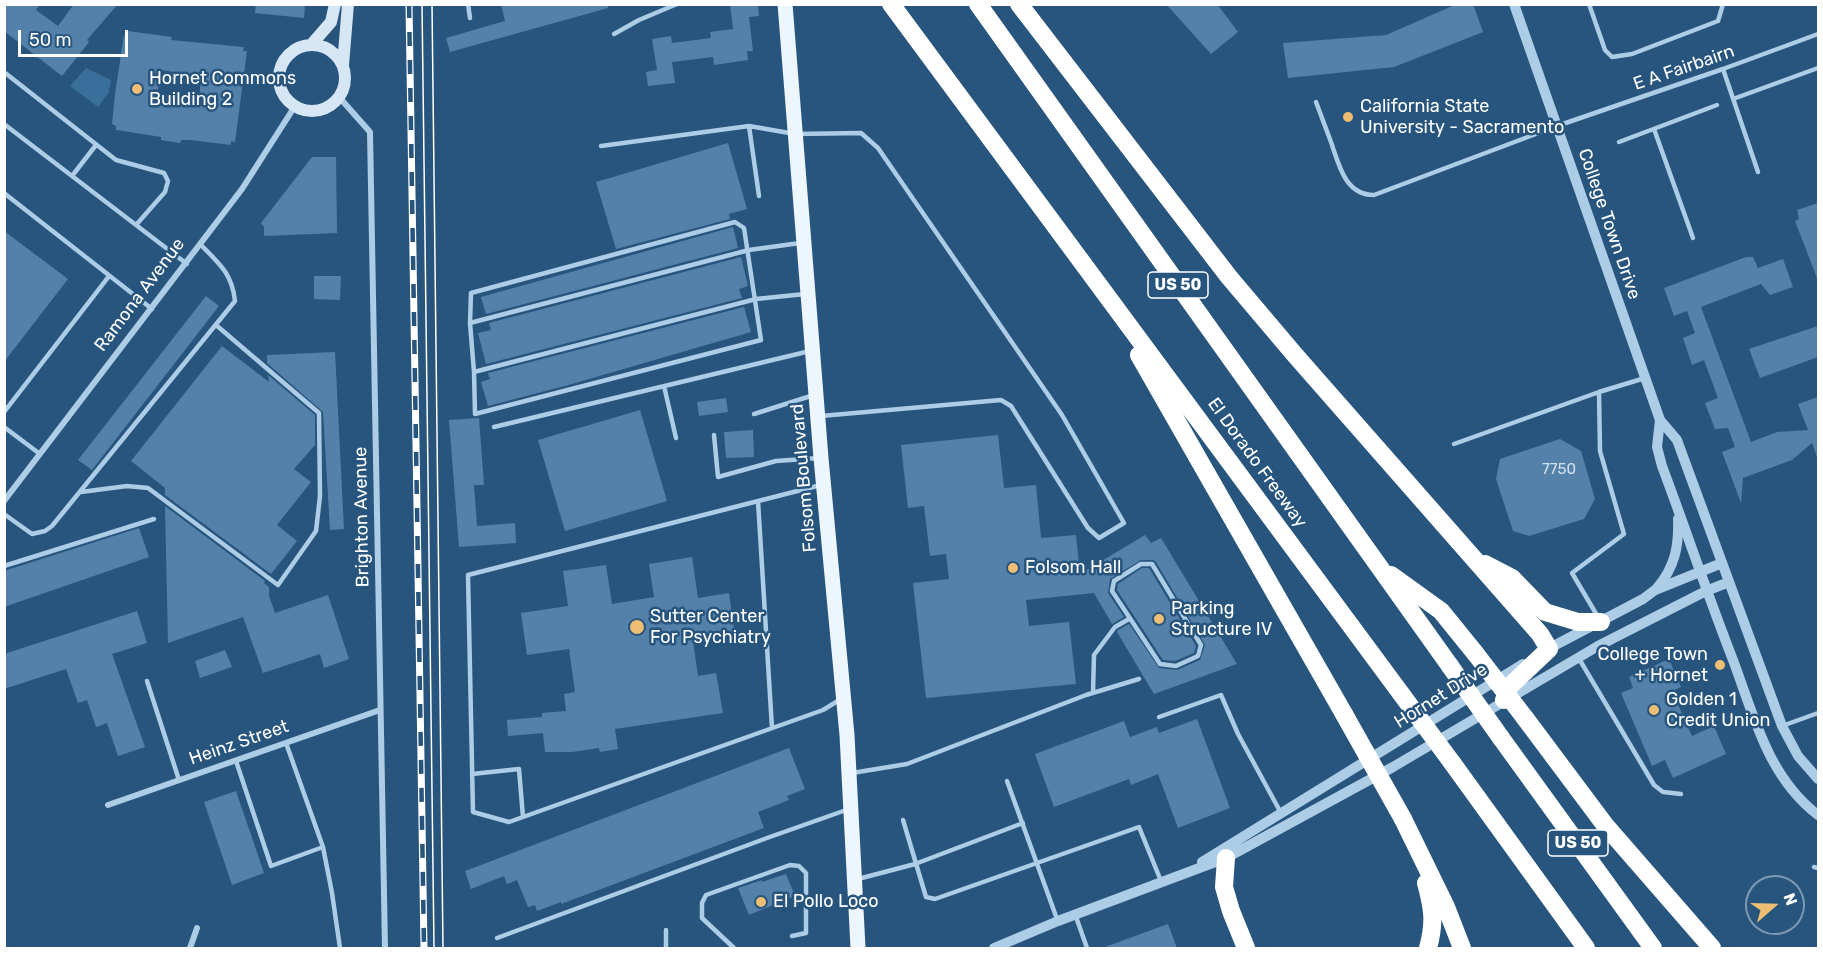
<!DOCTYPE html>
<style>
body{margin:0}
#map{position:relative;width:1823px;height:953px;overflow:hidden;background:#27557e;font-family:Rubik,sans-serif}
canvas{display:block}
.frame{position:absolute;inset:0;border:6px solid #fff;pointer-events:none}
.north{position:absolute;left:1745px;top:875px;width:60px;height:60px;box-sizing:border-box;background:#27557e;border:2px solid #7d99b2;border-radius:50%;rotate:70deg;font-size:16px;font-weight:700;line-height:24px;text-align:center;color:#fff}
.north::after{content:'';display:block;margin:auto;width:21px;height:27px;background:#edbe73;clip-path:polygon(50% 0,100% 100%,50% 72%,0 100%)}
.scale{position:absolute;left:18px;top:30px;width:110px;height:27px;box-sizing:border-box;border:3px solid #fff;border-top:0;padding-left:8px;font-size:18px;line-height:21px;white-space:nowrap;color:#fff;-webkit-text-stroke:4px #27557e;paint-order:stroke}
</style>
<div id="map">
<canvas width="1823" height="953"></canvas>
<div class="frame"></div>
<div class="north">N</div>
<div class="scale">50 m</div>
</div>
<script>
const context = document.querySelector('canvas').getContext('2d');
context.lineJoin = 'round';
function fillPath(path, color) {
  context.fillStyle = color;
  context.fill(path, 'evenodd');
}
function strokePath(path, color, width, dash) {
  context.strokeStyle = color;
  context.lineWidth = width;
  context.lineCap = dash ? 'butt' : 'round';
  context.setLineDash(dash || []);
  context.stroke(path);
}
function label(font, color, halo, rows, align = 'center') {
  context.font = font + ' Rubik,sans-serif';
  context.lineWidth = 5;
  context.setLineDash([]);
  context.textBaseline = 'middle';
  context.strokeStyle = halo;
  context.fillStyle = color;
  for (const [text, x, y, turn = 0] of rows) {
    context.save();
    context.translate(x, y);
    context.rotate((+turn || 0) * Math.PI / 180);
    context.textAlign = isNaN(turn) ? turn : align;
    if (halo) context.strokeText(text, 0, 0);
    context.fillText(text, 0, 0);
    context.restore();
  }
}
fillPath(new Path2D(`
 M86,68L111,80L109,92L98,107L70,86Z`), '#3b6f9b');
fillPath(new Path2D(`
 M4,4H40L36,10L58,26L74,4H118L87,40L89,42L62,76L4,31Z
 M256,4H305L304,18L255,13Z
 M501,4H608V8L450,52L446,38L505,21Z
 M730,4H758L759,16L749,17L753,51H747L748,60L714,65L713,57L672,62L675,83L648,86L646,72L657,70L652,39L671,36L672,43L711,38L710,32L733,29Z
 M1166,4H1217L1238,32L1211,54Z
 M1457,4H1473L1483,32L1394,67L1288,78L1283,43L1386,35Z
 M128,31L172,37L171,40L244,47L243,51H247L235,142L231,141V145L190,140H181L180,143L161,140V137L116,130V126L112,124L115,94L124,35L128,36ZM161,70L201,76L199,102L157,97Z
 M728,143L747,209L729,214L730,219L616,249L596,182Z
 M312,157H336L337,233L264,236V227L261,223Z
 M1818,203V278H1817L1795,221L1799,219L1797,210Z
 M733,227L738,248L486,314L481,297Z
 M4,231L68,279L4,362Z
 M741,257L748,286L739,289L742,298L486,364L478,333L491,330L489,323Z
 M1746,257H1753L1758,268L1783,259L1793,287L1770,295L1761,284L1701,307L1751,442L1777,432L1808,430L1798,404L1818,397V456L1817,457L1812,443L1792,460L1743,478L1741,503L1722,452L1735,447L1728,428L1715,429L1705,403L1718,398L1704,360L1692,365L1683,338L1695,333L1687,311L1674,316L1664,288Z
 M314,276H341L340,300L314,299Z
 M206,296L219,306L92,470L78,460Z
 M744,307L751,332L572,384L488,406L481,382L490,379L488,373Z
 M1818,326V357L1760,378L1749,349Z
 M222,346L269,382L268,375L315,415V445L294,469L311,482L277,525L297,541L271,574L165,495V488L131,461Z
 M335,352L344,529L330,530L323,412L267,363V355Z
 M726,398L728,412L699,416L697,402Z
 M640,410L667,501L565,531L538,440Z
 M479,418L484,485H474L477,526L515,523L516,543L459,547L449,420Z
 M753,430L754,457L726,458L724,432Z
 M998,435L1004,488L1036,485L1041,538L1076,535L1080,574L1145,535L1151,543L1161,538L1237,664L1154,694L1117,632L1118,630L1129,624L1159,668L1177,670L1200,660L1205,645L1156,562L1153,560H1141L1110,579L1108,593L1124,617L1112,624L1094,593L1026,600L1029,626L1069,622L1076,684L926,698L913,583L949,579L946,554L930,556L924,506L908,508L901,445Z
 M1560,439L1581,451L1595,499L1584,519L1529,536L1513,531L1496,479L1500,459Z
 M165,506L265,581L264,583L269,587V596L275,613L328,595L349,659L324,668L320,654L263,673L243,617L168,643Z
 M139,528L149,557L4,607V571Z
 M692,557L698,598L729,593L735,635L693,641L698,676L716,673L723,713L615,729L618,749L600,752L599,748L572,752H545L543,733L508,736L507,720L542,717V713L566,711L564,694L575,692L569,649L527,655L521,613L568,606L563,571L606,565L612,604L654,597L649,564Z
 M1142,568H1149L1196,646L1194,653L1175,661L1163,660L1117,590L1118,584Z
 M137,611L147,643L112,654L145,747L118,756L107,723L96,727L87,700L78,703L66,669L4,689V654Z
 M225,650L232,667L200,678L195,661Z
 M1669,659L1681,687L1672,691L1692,736L1714,726L1726,754L1673,778L1665,760L1652,766L1621,693L1633,688L1629,677Z
 M1197,719L1230,808L1178,828L1158,774L1131,785L1129,779L1054,807L1035,754L1124,721L1130,737L1157,727L1159,733Z
 M789,748L805,789L787,796L789,800L758,812L764,828L561,904V902L537,911L535,905L528,907L517,880L507,884L504,876L471,889L465,871Z
 M236,791L264,873L232,885L204,802Z
 M786,874L795,896L749,915L738,888L762,880V882Z
 M1168,924L1177,948H1105V947Z`), '#5381a9');
strokePath(new Path2D(`
 M468,4L470,18
 M1589,4L1605,50L1612,57L1632,54L1718,21L1723,4
 M614,34L639,20L677,4
 M1723,69L1758,172
 M4,72L116,160L164,173L168,181L165,192L136,225
 M1733,99L1818,68
 M1316,102C1321,115 1326,129 1331,142C1339,165 1345,195 1374,195L1557,126L1723,69L1818,34
 M4,124L187,264
 M1654,129L1693,238
 M1619,142L1717,105
 M601,146L749,126
 M72,176L96,145
 M4,193L152,309
 M759,196L749,126L795,134L861,133L878,148L1062,415L1124,523L1099,538L1088,528L1011,406L1001,400L821,416
 M800,243L749,250L470,323L474,372L756,299L805,294
 M470,323L471,293L735,222L744,228L761,340L475,414L474,372
 M664,386L676,438
 M1599,392L1645,378
 M4,412L109,276
 M754,414L814,395
 M4,427L40,454
 M494,427L810,351
 M714,435L718,477L776,461L819,458
 M1454,444L1599,392L1600,451L1624,534L1572,573L1598,617
 M821,485L468,575L473,812L509,822L823,710L841,699
 M81,492L127,486L148,488L278,585L316,531L320,496L319,413L216,325
 M758,501L772,728
 M4,514L32,534L45,531L52,526L235,301C232,274 220,264 201,245
 M1141,564H1152L1201,645L1198,656L1176,666L1160,664L1112,591L1114,581Z
 M4,566L154,519
 M1578,657L1654,785L1663,792L1681,794
 M147,681L179,780
 M1093,693L1094,655L1115,627L1129,619
 M1159,717L1221,695L1238,734L1281,813
 M1782,726L1818,713
 M236,761L271,866L323,847L286,743
 M852,773L907,764L1086,695L1139,679
 M472,774L519,769L523,817
 M1007,781L1057,919
 M903,820L926,897L935,899L1139,827L1161,881
 M323,847L332,893L340,948
 M1814,867L1818,868
 M858,879L915,864L1023,823
 M1075,914L1087,948
 M666,930V948
 M497,938L767,838L849,809
 M734,948L702,918V903L706,895L790,865L799,866L806,873V933L792,936`), '#adcce5', 4.5);
strokePath(new Path2D(`
 M339,97L370,132L385,948
 M4,501L242,189L295,106
 M108,805L380,710
 M190,948L197,928`), '#adcce5', 6);
strokePath(new Path2D(`
 M1514,4L1660,420L1677,440L1782,726L1798,756L1818,779
 M1660,420L1657,447L1662,466C1686,530 1708,596 1733,660C1754,716 1768,777 1818,815
 M1657,588C1675,567 1679,546 1678,519
 M1544,651L1643,599L1655,590L1722,563
 M1202,862L1523,664
 M994,948L1058,921L1226,858L1393,767L1598,646L1706,591L1729,582`), '#adcce5', 10);
strokePath(new Path2D(`
 M311,45L331,22L335,4
 M279 78a33 33 0 1 1 66 0a33 33 0 1 1-66 0Z
 M343,65L348,4`), '#d6e6f5', 12);
strokePath(new Path2D(`
 M785,4L821,458L847,735L858,948`), '#edf5fd', 15);
strokePath(new Path2D(`
 M891,4L1402,695
 M978,4L1450,666
 M1019,4L1229,277L1295,355L1540,634L1549,649L1510,686L1504,700
 M1139,355L1344,714
 M1485,564L1512,578L1545,612L1578,622H1601
 M1391,575L1441,611L1475,653
 M1525,718L1605,825L1712,948
 M1501,738L1653,948
 M1453,764L1586,948
 M1403,819L1446,907L1462,948
 M1226,858L1224,887L1231,911L1246,948
 M1426,883C1433,909 1435,923 1428,948`), '#fff', 18);
strokePath(new Path2D(`
 M422,4L434,948
 M432,4L443,948`), '#fff', 1.5);
const rail = new Path2D(`
 M409,4L424,948`);
strokePath(rail, '#fff', 7);
strokePath(rail, '#27557e', 4.5, [14]);
strokePath(new Path2D(`
 M1475,653L1525,718
 M1450,666L1501,738
 M1402,695L1453,764
 M1344,714L1403,819`), '#fff', 18);
for (const [x, y, r, color] of [
 [137,89,6,"#edbe73"],
 [1348,117,6,"#edbe73"],
 [1013,568,6,"#edbe73"],
 [1159,619,6,"#edbe73"],
 [637,627,8,"#edbe73"],
 [1720,665,6,"#edbe73"],
 [1654,710,6,"#edbe73"],
 [761,902,6,"#edbe73"]
]) {
  const dot = new Path2D();
  dot.arc(x, y, r, 0, 2 * Math.PI);
  context.fillStyle = color;
  context.fill(dot);
  strokePath(dot, '#27557e', 2);
}
label('15px', '#d4e0ea', null, [
 ["7750",1559,470]
]);
for (const [x, y, w] of [
 [1178,285,60],
 [1578,843,60]
]) {
  const box = new Path2D();
  box.roundRect(x - w / 2, y - 13, w, 26, 4.5);
  context.fillStyle = '#27557e';
  context.fill(box);
  strokePath(box, '#fff', 1.5);
}
label('bold 16px', '#fff', null, [
 ["US 50",1178,285],
 ["US 50",1578,843]
]);
label('18px', '#fff', '#27557e', [
 ["E A Fairbairn",1684,68,-19],
 ["College Town Drive",1609,224,71],
 ["Ramona Avenue",140,295,-53],
 ["El Dorado Freeway",1257,463,54],
 ["Folsom Boulevard",804,478,-95],
 ["Brighton Avenue",362,517,-91],
 ["Hornet Drive",1441,696,-32],
 ["Heinz Street",239,743,-19]
]);
label('18px', '#fff', '#27557e', [
 ["Hornet Commons",149,79],
 ["Building 2",149,100],
 ["California State",1360,107],
 ["University - Sacramento",1360,128],
 ["Folsom Hall",1025,568],
 ["Parking",1171,609],
 ["Structure IV",1171,630],
 ["Sutter Center",650,617],
 ["For Psychiatry",650,638],
 ["College Town",1708,655,"right"],
 ["+ Hornet",1708,676,"right"],
 ["Golden 1",1666,700],
 ["Credit Union",1666,721],
 ["El Pollo Loco",773,902]
], 'left');
</script>
